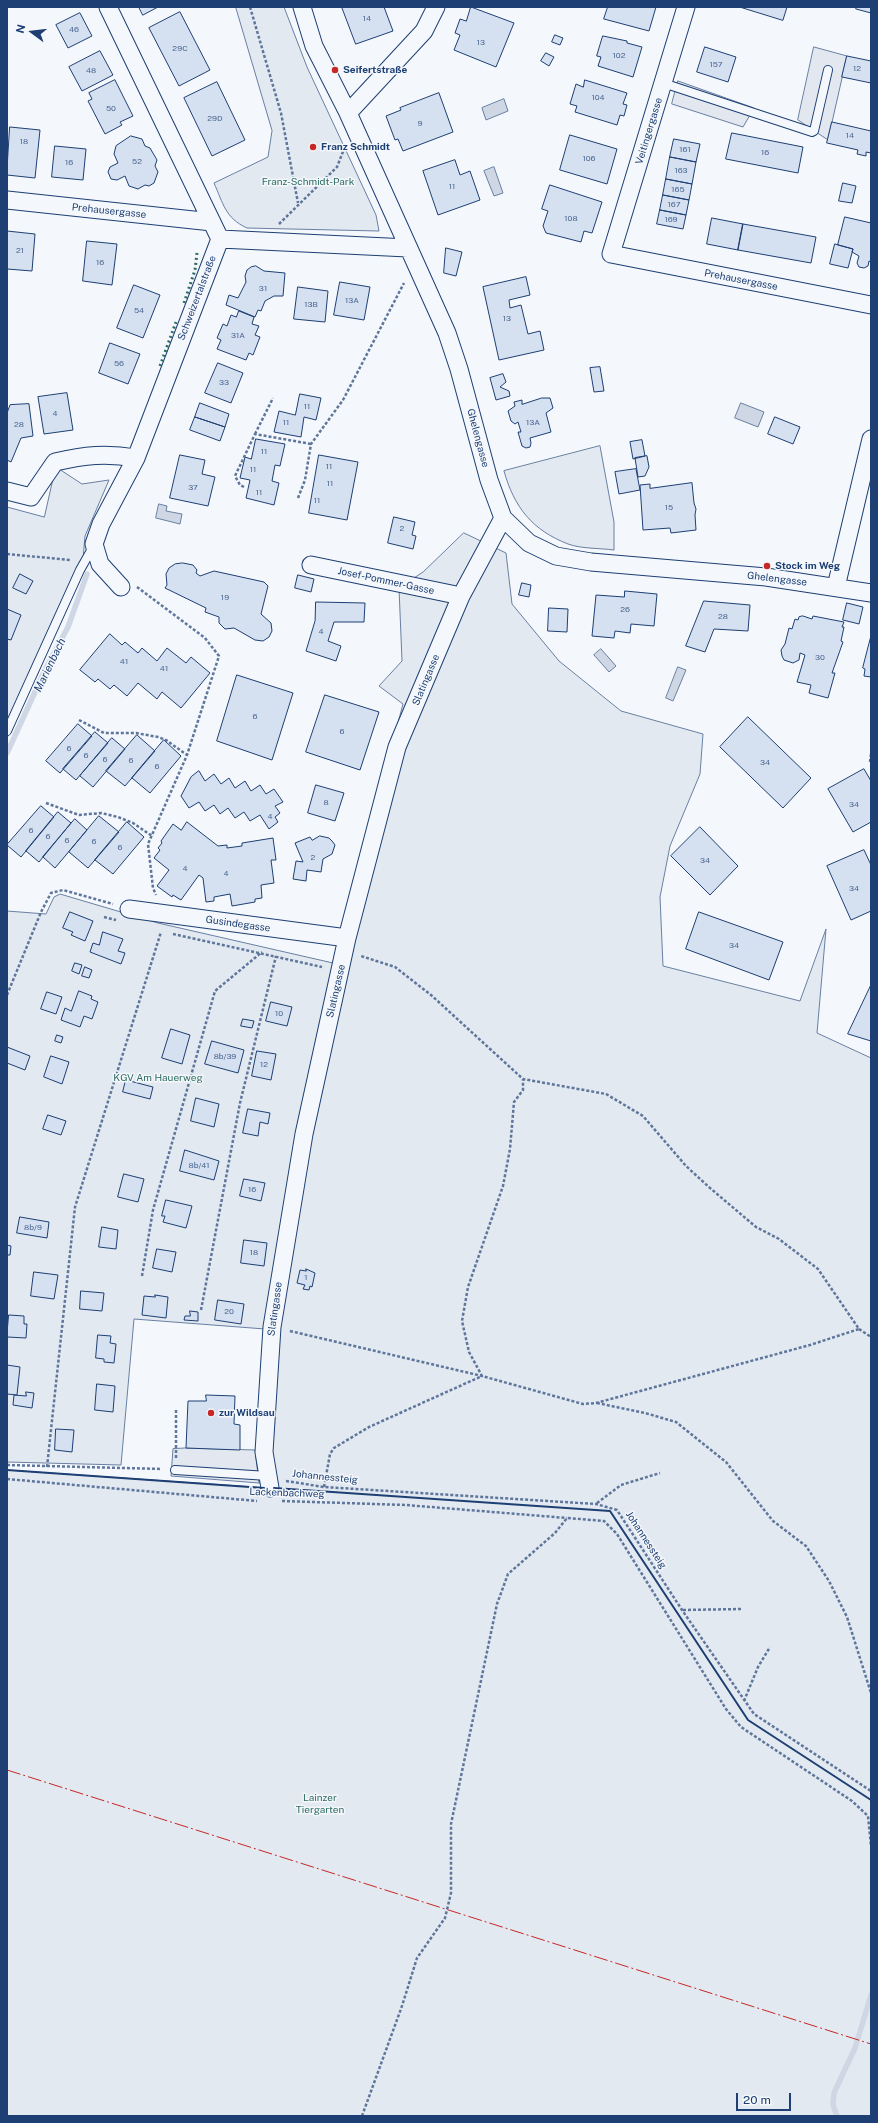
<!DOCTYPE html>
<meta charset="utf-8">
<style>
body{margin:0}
#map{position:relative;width:878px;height:2123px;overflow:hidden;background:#f4f7fb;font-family:"Public Sans",sans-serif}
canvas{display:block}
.frame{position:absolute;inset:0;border:8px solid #1d3f73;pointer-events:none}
.north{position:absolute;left:12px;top:12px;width:40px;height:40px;-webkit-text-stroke:3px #f4f7fb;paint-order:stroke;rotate:285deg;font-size:11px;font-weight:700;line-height:16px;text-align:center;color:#1d3f73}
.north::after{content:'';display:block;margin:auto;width:14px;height:18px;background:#1d3f73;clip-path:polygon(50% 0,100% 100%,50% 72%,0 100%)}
.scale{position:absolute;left:736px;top:2093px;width:55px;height:18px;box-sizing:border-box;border:2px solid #1d3f73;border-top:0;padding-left:5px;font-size:12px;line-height:14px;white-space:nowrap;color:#1d3f73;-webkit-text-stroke:3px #f4f7fb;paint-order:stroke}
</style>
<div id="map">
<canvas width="878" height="2123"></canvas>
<div class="frame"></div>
<div class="north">N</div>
<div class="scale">20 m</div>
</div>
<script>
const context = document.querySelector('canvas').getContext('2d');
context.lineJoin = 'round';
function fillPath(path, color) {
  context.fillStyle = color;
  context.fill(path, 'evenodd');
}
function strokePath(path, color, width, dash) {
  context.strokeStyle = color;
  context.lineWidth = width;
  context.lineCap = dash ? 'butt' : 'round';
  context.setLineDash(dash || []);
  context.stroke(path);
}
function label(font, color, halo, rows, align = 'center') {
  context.font = font + ' "Public Sans",sans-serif';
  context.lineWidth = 3;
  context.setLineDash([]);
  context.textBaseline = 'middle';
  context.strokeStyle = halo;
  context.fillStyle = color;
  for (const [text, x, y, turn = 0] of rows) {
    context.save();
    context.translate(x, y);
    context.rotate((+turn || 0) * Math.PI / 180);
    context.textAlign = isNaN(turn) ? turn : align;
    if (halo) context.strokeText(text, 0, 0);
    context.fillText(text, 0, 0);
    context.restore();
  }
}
const green = new Path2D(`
 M236,7H284L307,67L376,215L379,231L247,228C225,218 223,203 214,183L268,157L272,131Z
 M600,446L614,522V550C600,548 582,549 568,544C532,530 514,507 504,471Z
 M56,467L82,484L109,480L85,536L83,559L64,615L7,738V507L44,517Z
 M464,533L506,553L512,604L559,661L621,711L703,734L700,774L670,846L660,897L663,966L800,1001L826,929L817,1033L871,1058V2116H7V1470L269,1488L276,1483H259L257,1454L265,1329L134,1319L121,1465L7,1462V911L46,914L54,897L60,894L158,923L333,963L403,704L379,686L402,661L399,588L423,572Z`);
fillPath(green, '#e3e9f0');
strokePath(green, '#687fa3', 1);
const parking = new Path2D(`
 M814,47L847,56L828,140L798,120Z
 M678,81L754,108L743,127L672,104Z
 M186,1448L255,1450L259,1483L171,1476L173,1449Z`);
fillPath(parking, '#e3e8f0');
strokePath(parking, '#687fa3', 1);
const water = new Path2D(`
 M504,99L508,111L486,120L482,108Z
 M494,167L503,193L494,196L484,171Z
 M741,403L764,412L758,427L735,418Z
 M159,504L167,506L166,511L182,514L180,524L156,518Z
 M601,649L616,666L609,672L594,655Z
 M678,667L686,670L673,701L666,698Z`);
fillPath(water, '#cfd7e4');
strokePath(water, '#687fa3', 1);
strokePath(new Path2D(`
 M7,753L46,668L68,627L87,574
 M837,2116L833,2105L834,2093L855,2048L871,1995`), '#cfd7e4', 5.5);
const building = new Path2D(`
 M139,7H158L143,15Z
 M342,7H384L393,31L356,44Z
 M471,7L514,23L496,67L454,50L460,35L455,33L460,19L466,21Z
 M608,7H656L649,31L604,19Z
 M740,7H787L783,20Z
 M857,7H871V13L856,9Z
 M180,12L210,70L179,86L149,28Z
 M80,13L92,36L68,48L56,25Z
 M555,35L563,38L560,45L552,42Z
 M603,36L627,41V43L642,47L633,77L598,66L601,57L597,56Z
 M705,47L736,57L728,82L697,72Z
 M100,51L113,75L82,91L69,67Z
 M546,53L554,57L549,66L541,61Z
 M847,56L871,61V83L842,77Z
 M115,80L133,116L120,122L122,125L105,134L88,101L92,99L89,93Z
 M585,80L627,93L623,104L627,105L624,116L620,115L617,125L575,112L577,106L570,104L576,84L583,87Z
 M217,82L245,140L212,156L184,98Z
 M439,93L453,132L403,151L398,139L395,140L386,116L401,110L400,108Z
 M832,122L871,131V153L866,152V156L857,154L858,150L827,143Z
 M10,127L40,130L35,178L7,175Z
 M732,133L803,147L798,173L726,159Z
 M570,135L617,149L607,184L560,170Z
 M131,136L142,139L145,146L150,148L157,160L155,166L158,172L154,183L149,186L145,185L138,189L129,186L125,176L117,180L111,179L108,172L110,167L118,163L114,154L116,146Z
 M674,139L700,144L696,162L670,157Z
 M55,146L86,149L83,180L52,177Z
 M670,157L696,162L692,184L666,179Z
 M455,160L460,175L470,171L480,200L438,215L423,171Z
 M666,179L692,184L689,200L663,195Z
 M843,183L856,186L852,203L839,201Z
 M550,185L602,202L592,233L584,231L581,242L546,233L543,226L548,211L542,209Z
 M663,195L689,200L686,215L660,210Z
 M660,210L686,215L683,229L657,224Z
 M845,217L871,223V262L869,261L868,266L864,268L859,267L857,263L859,256L852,252L853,249L838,245Z
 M712,218L743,224L738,250L707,244Z
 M743,224L816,237L811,263L738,250Z
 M7,231L35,234L32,271L7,269Z
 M87,241L117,244L112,285L83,281Z
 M835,244L853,249L848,268L830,264Z
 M446,248L462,252L456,276L444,273Z
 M256,266L264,271L285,273L283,296H274L265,301L261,311L258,310L255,317L226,305L229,295L238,298L246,282L245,276L247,270L251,267Z
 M526,277L530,295L509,300L510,308L521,305L528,334L540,331L544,350L499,360L483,287Z
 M340,282L370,287L364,320L334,315Z
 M134,285L160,295L143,338L117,328Z
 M298,287L328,291L325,322L294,319Z
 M239,311L254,317L252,324L259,326L255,335L260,337L253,355L249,353L246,360L217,349L221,340L217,338L223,324L227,326L231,315L236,317Z
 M110,343L140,354L128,384L99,373Z
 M218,363L243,373L231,403L205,393Z
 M600,367L604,391L594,392L590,368Z
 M503,374L506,382L500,387L509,391L510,396L496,400L490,378Z
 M67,393L73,430L44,434L38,397Z
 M300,394L321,398L316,420L304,417L301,437L274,432L279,411L295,415Z
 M542,398H550L553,408L546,413L551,432L530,438L531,443L530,447L526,448L522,446L518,432H521L518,422L515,424L511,421L508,411L515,406L514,402L522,400V404Z
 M200,403L229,414L225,427L195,417Z
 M29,404L33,436L21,438L11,462L7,460V413L10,405Z
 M195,417L225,427L220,441L190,430Z
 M775,417L800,427L793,444L768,434Z
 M256,439L285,444L280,466L275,465L272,481L279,483L274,505L246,498L250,480L240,478L245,457L251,459Z
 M642,440L645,456L633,459L630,442Z
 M180,455L205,460L202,474L215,477L208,506L170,498Z
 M319,455L358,462L347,520L309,513Z
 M647,456L649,467L645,476L638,477L635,458Z
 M636,469L640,490L619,494L615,472Z
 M692,483L694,503L696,509L695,515L696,530L671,533L670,528L643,530L640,485L650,484V488Z
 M394,517L415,522L412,535L416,536L413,549L388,543Z
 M183,563L193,565L197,570L196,573L200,576L214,571L264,582L268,586L261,614L271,623L272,631L269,637L263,641L255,640L234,628L225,629L219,623V617L205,612L206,608L165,588L167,585L166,574L169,568L175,564Z
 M20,574L33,581L26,594L13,588Z
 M298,575L314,579L311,592L295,588Z
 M522,583L531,585L529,597L519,595Z
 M625,591L657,594L654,626L631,624L630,633L615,631L614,638L592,636L596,595L624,597Z
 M704,601L750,605L748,631L714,629L705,652L686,646Z
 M316,602L365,603L364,622H334L328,641L341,646L336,661L306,651L315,621Z
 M847,603L863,607L859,624L843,620Z
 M549,608L568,609L567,632L548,631Z
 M7,609L21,615L11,640L7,639Z
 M803,616L812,619L813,616L844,622L842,627H844L841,641L843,642L832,673H835L828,698L809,693L811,685L797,682L805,655L800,653L799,660L793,663L784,660L782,656L781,650L785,644L789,628L792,629L795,619L798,620L799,617Z
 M110,634L122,645L125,642L138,653L142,648L157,661L167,648L186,663L191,657L210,673L181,708L162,692L157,699L138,683L127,696L114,685L110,689L98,679L95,682L80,670Z
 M871,636V677L864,676L865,669L863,668Z
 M237,675L293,693L272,760L217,741Z
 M325,695L379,712L360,770L306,752Z
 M748,717L811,778L783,808L720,747Z
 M78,724L92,736L60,773L46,761Z
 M95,732L108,743L76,780L63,769Z
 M137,735L155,751L125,786L106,771Z
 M112,738L125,749L93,787L80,776Z
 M164,740L181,756L150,793L132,778Z
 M864,769L871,781V822L853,832L828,789Z
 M199,771L205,781L214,774L221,784L229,778L235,788L245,781L251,791L260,785L266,794L274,789L283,802L275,806L280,813L275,817L278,822L269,829L260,815L250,821L244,812L235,818L228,808L220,814L214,805L205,811L199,802L189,808L181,796L191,777Z
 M316,785L344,793L335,821L308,813Z
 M41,806L54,817L21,857L7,845Z
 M58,812L71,823L39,862L26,851Z
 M99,816L119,832L88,868L69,852Z
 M75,819L87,830L55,868L43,857Z
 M127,822L144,837L113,874L95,860Z
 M187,822L218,846L227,845V848L242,846V843L273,838L276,860H271L274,883L261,885L262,898L255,899V902L232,906L230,894L214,897V901L206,902L203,878L199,875L181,900L173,895L172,897L157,886L169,870L154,858L160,850L158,848L162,843L161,841L173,824L181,830Z
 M700,827L738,866L710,895L671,856Z
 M320,836L329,838L332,841L335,845L332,854L323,859L321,872L307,870L306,881L293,879L296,861L303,862L295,843L310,837L312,840Z
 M864,850L871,865V911L851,920L827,866Z
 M70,912L93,921L85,941L71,935L73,932L63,928Z
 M699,912L783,942L769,980L686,949Z
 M103,932L123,939L118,951L125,953L121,964L90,952L93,943L99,945Z
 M75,963L82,965L79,974L72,971Z
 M85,967L92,970L89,978L82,976Z
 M871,985V1041L848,1034Z
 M79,991L92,996L91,999L98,1002L92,1019L84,1016L80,1027L61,1020L65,1008L71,1011Z
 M47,992L62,997L56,1014L41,1009Z
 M271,1002L292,1007L287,1026L266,1021Z
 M243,1019L254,1021L252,1028L241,1026Z
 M171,1029L190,1035L182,1064L162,1058Z
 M57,1035L63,1037L61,1043L55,1041Z
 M212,1041L244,1050L238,1073L205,1064Z
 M7,1047L30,1056L25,1070L7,1063Z
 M257,1051L276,1054L271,1080L252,1076Z
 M51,1056L69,1062L62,1084L44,1077Z
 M126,1080L153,1087L150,1099L123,1092Z
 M196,1098L219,1104L214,1127L191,1121Z
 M248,1109L270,1113L268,1124L260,1122L258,1136L243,1133Z
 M48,1115L66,1121L61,1135L43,1129Z
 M185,1150L219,1161L214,1180L180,1171Z
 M124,1174L144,1179L138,1202L118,1197Z
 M244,1179L265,1183L261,1201L240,1196Z
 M166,1200L192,1206L186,1228L163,1222L165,1216H162Z
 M20,1217L49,1222L47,1238L17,1233Z
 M102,1227L118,1230L116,1249L99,1247Z
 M244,1240L267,1243L264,1266L241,1263Z
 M7,1245L11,1246L10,1255H7Z
 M157,1249L176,1252L172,1272L153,1268Z
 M306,1269L315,1273L312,1287L310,1286L309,1290L303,1289L305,1285L297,1283L300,1270L306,1271Z
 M34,1272L58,1275L54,1299L31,1296Z
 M81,1291L104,1293L102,1311L80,1309Z
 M155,1295L168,1297L166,1318L142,1315L144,1296L155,1297Z
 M218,1300L244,1304L241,1324L215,1320Z
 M190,1311L198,1312V1321L184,1320L185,1316H190Z
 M9,1315L24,1316V1324H27L26,1338L7,1337Z
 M98,1335L111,1336L110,1343L116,1344L114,1363L104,1362V1359L96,1358Z
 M7,1365L20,1367L17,1395L7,1394Z
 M97,1384L115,1386L113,1412L95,1410Z
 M26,1392L34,1393L32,1408L13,1405L14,1395L26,1396Z
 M206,1395L235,1396L234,1424L240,1425V1450L186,1448L188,1401H206Z
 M56,1429L74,1430L72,1452L55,1450Z`);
fillPath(building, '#d5e0f0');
strokePath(building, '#1d3f73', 1);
const lane = new Path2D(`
 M663,83L812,132L814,131L828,70
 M7,731L80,570L93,547
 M175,1470L268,1476`);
const street = new Path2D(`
 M108,7L220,239L136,458L101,524L94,544L100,564L121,587
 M302,7L314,46L348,113L447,333L459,369L489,480L503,518L529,543L556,556L591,562L766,577L871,593
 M686,7L611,254L871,305
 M348,113L424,31L436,7
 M7,200L212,222
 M220,239L408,248
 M7,491L31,497L55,462C85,455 106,453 136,458
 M311,565L461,596
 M836,587L871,439
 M129,909L347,938
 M270,1488L264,1452L272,1327L304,1134L347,938L397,747L461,596L503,518`);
strokePath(lane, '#1d3f73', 10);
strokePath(street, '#1d3f73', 19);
strokePath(new Path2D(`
 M250,7L281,113L298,203
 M279,224L337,167L344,149
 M255,434L273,398
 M244,487L240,485L235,476L255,434L311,444
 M298,498L305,480L311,444L343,400L404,283
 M7,554L70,560
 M137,587L205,638L219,656L187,755L148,844L153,888L156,895
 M79,720L104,733H136L158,737L166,740L187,755
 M870,762L871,754
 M46,803L79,815L101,813L118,817L133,823L152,836
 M104,917L116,920
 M173,934L322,967
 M7,995L41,912L51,893L63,890L113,904
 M142,1276L153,1210L215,991L262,952
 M201,1310L240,1103L276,956
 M859,1329L871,1337
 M290,1331L482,1376L583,1404L596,1403L810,1345L859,1329L818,1269L779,1239L756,1227L710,1188L686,1166L643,1116L606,1094L523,1079L431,995L395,967L361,956
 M597,1403L645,1413L676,1422L726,1462L773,1521L806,1546L829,1581L847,1617L871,1693
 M176,1458V1409
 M7,1465L162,1469
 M47,1467L75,1207L161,932
 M7,1479L257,1501
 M286,1481L324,1487L596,1504L617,1510L682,1610L754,1714L871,1791
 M324,1487L330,1454L334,1448L369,1427L482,1376L469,1352L462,1321L468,1287L503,1186L510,1149L514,1102L523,1090V1079
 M282,1501L406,1505L567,1518
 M597,1503L621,1485L660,1473
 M683,1610L742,1609
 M744,1701L758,1667L770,1647
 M362,2116L402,2006L417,1958L445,1918L451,1893V1824L497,1604L508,1574L555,1533L567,1518L604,1521L617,1534L726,1709L741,1727L852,1801L868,1816L871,1846`), '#5e769c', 2.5, [3, 2]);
strokePath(lane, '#f4f7fb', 8);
strokePath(street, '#f4f7fb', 17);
strokePath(new Path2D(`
 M184,303L195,270L197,253
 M160,366L176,322`), '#2c6c60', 3, [2, 3]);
strokePath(new Path2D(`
 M7,1470L264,1488
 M274,1488L610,1511L748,1720L871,1800`), '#1d3f73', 2);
strokePath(new Path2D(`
 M7,1770L871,2044`), '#c62828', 1, [14, 3, 2, 3]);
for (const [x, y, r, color] of [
 [335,70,4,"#c62828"],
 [313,147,4,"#c62828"],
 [767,566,4,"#c62828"],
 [211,1413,4,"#c62828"]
]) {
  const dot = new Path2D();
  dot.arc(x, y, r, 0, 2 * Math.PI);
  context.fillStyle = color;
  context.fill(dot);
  strokePath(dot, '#f4f7fb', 1.5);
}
label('8px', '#4b6792', null, [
 ["14",367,19],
 ["46",74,30],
 ["13",481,43],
 ["29C",180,49],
 ["102",619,56],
 ["157",716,65],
 ["12",857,69],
 ["48",91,71],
 ["104",598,98],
 ["50",111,109],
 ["29D",215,119],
 ["9",420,124],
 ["14",850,136],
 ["18",24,142],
 ["161",685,150],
 ["16",765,153],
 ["106",589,159],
 ["52",137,162],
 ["16",69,163],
 ["163",681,171],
 ["11",452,187],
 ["165",678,190],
 ["167",674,205],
 ["108",571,219],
 ["169",671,220],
 ["21",20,251],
 ["16",100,263],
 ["31",263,289],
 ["13A",352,301],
 ["13B",311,305],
 ["54",139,311],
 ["13",507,319],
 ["31A",238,336],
 ["56",119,364],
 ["33",224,383],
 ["11",307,407],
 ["4",55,414],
 ["11",286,423],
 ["13A",533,423],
 ["28",19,425],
 ["11",264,452],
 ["11",329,467],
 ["11",253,470],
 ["11",330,484],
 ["37",193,488],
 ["11",259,493],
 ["11",317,501],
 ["15",669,508],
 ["2",402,529],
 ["19",225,598],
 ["26",625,610],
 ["28",723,617],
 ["4",321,632],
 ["30",820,658],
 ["41",124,662],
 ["41",164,669],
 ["6",255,717],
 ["6",342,732],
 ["6",69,749],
 ["6",86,756],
 ["6",105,760],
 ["6",131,761],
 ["34",765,763],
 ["6",157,767],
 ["8",326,803],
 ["34",854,805],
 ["4",270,817],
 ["6",31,831],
 ["6",48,837],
 ["6",67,841],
 ["6",94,842],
 ["6",120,848],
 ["2",313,858],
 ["34",705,861],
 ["4",185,869],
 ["4",226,874],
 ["34",854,889],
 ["34",734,946],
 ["10",279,1014],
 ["8b/39",225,1057],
 ["12",264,1065],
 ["8b/41",199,1166],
 ["16",252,1190],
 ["8b/9",33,1228],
 ["18",254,1253],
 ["1",306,1278],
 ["20",229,1312]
]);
label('bold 10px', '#1d3f73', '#f4f7fb', [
 ["Seifertstraße",343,70],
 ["Franz Schmidt",321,147],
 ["Stock im Weg",775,566],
 ["zur Wildsau",219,1413]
], 'left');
label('10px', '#1d3f73', '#f4f7fb', [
 ["Veitingergasse",649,131,-73],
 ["Prehausergasse",109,211,6],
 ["Prehausergasse",741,280,11],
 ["Schweizertalstraße",197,298,-69],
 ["Ghelengasse",478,438,75],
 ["Ghelengasse",777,579,7],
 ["Josef-Pommer-Gasse",386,581,12],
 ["Slatingasse",426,680,-67],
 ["Gusindegasse",238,924,8],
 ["Slatingasse",336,991,-77],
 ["Slatingasse",275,1309,-82],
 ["Johannessteig",325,1477,6],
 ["Lackenbachweg",287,1493,2],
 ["Johannessteig",646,1540,57]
]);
label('10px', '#2c6c60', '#f4f7fb', [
 ["Franz-Schmidt-Park",308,182],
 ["KGV Am Hauerweg",158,1078],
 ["Lainzer",320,1798],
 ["Tiergarten",320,1810]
]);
label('italic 11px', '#1d3f73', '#f4f7fb', [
 ["Marienbach",50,665,-64]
]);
</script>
